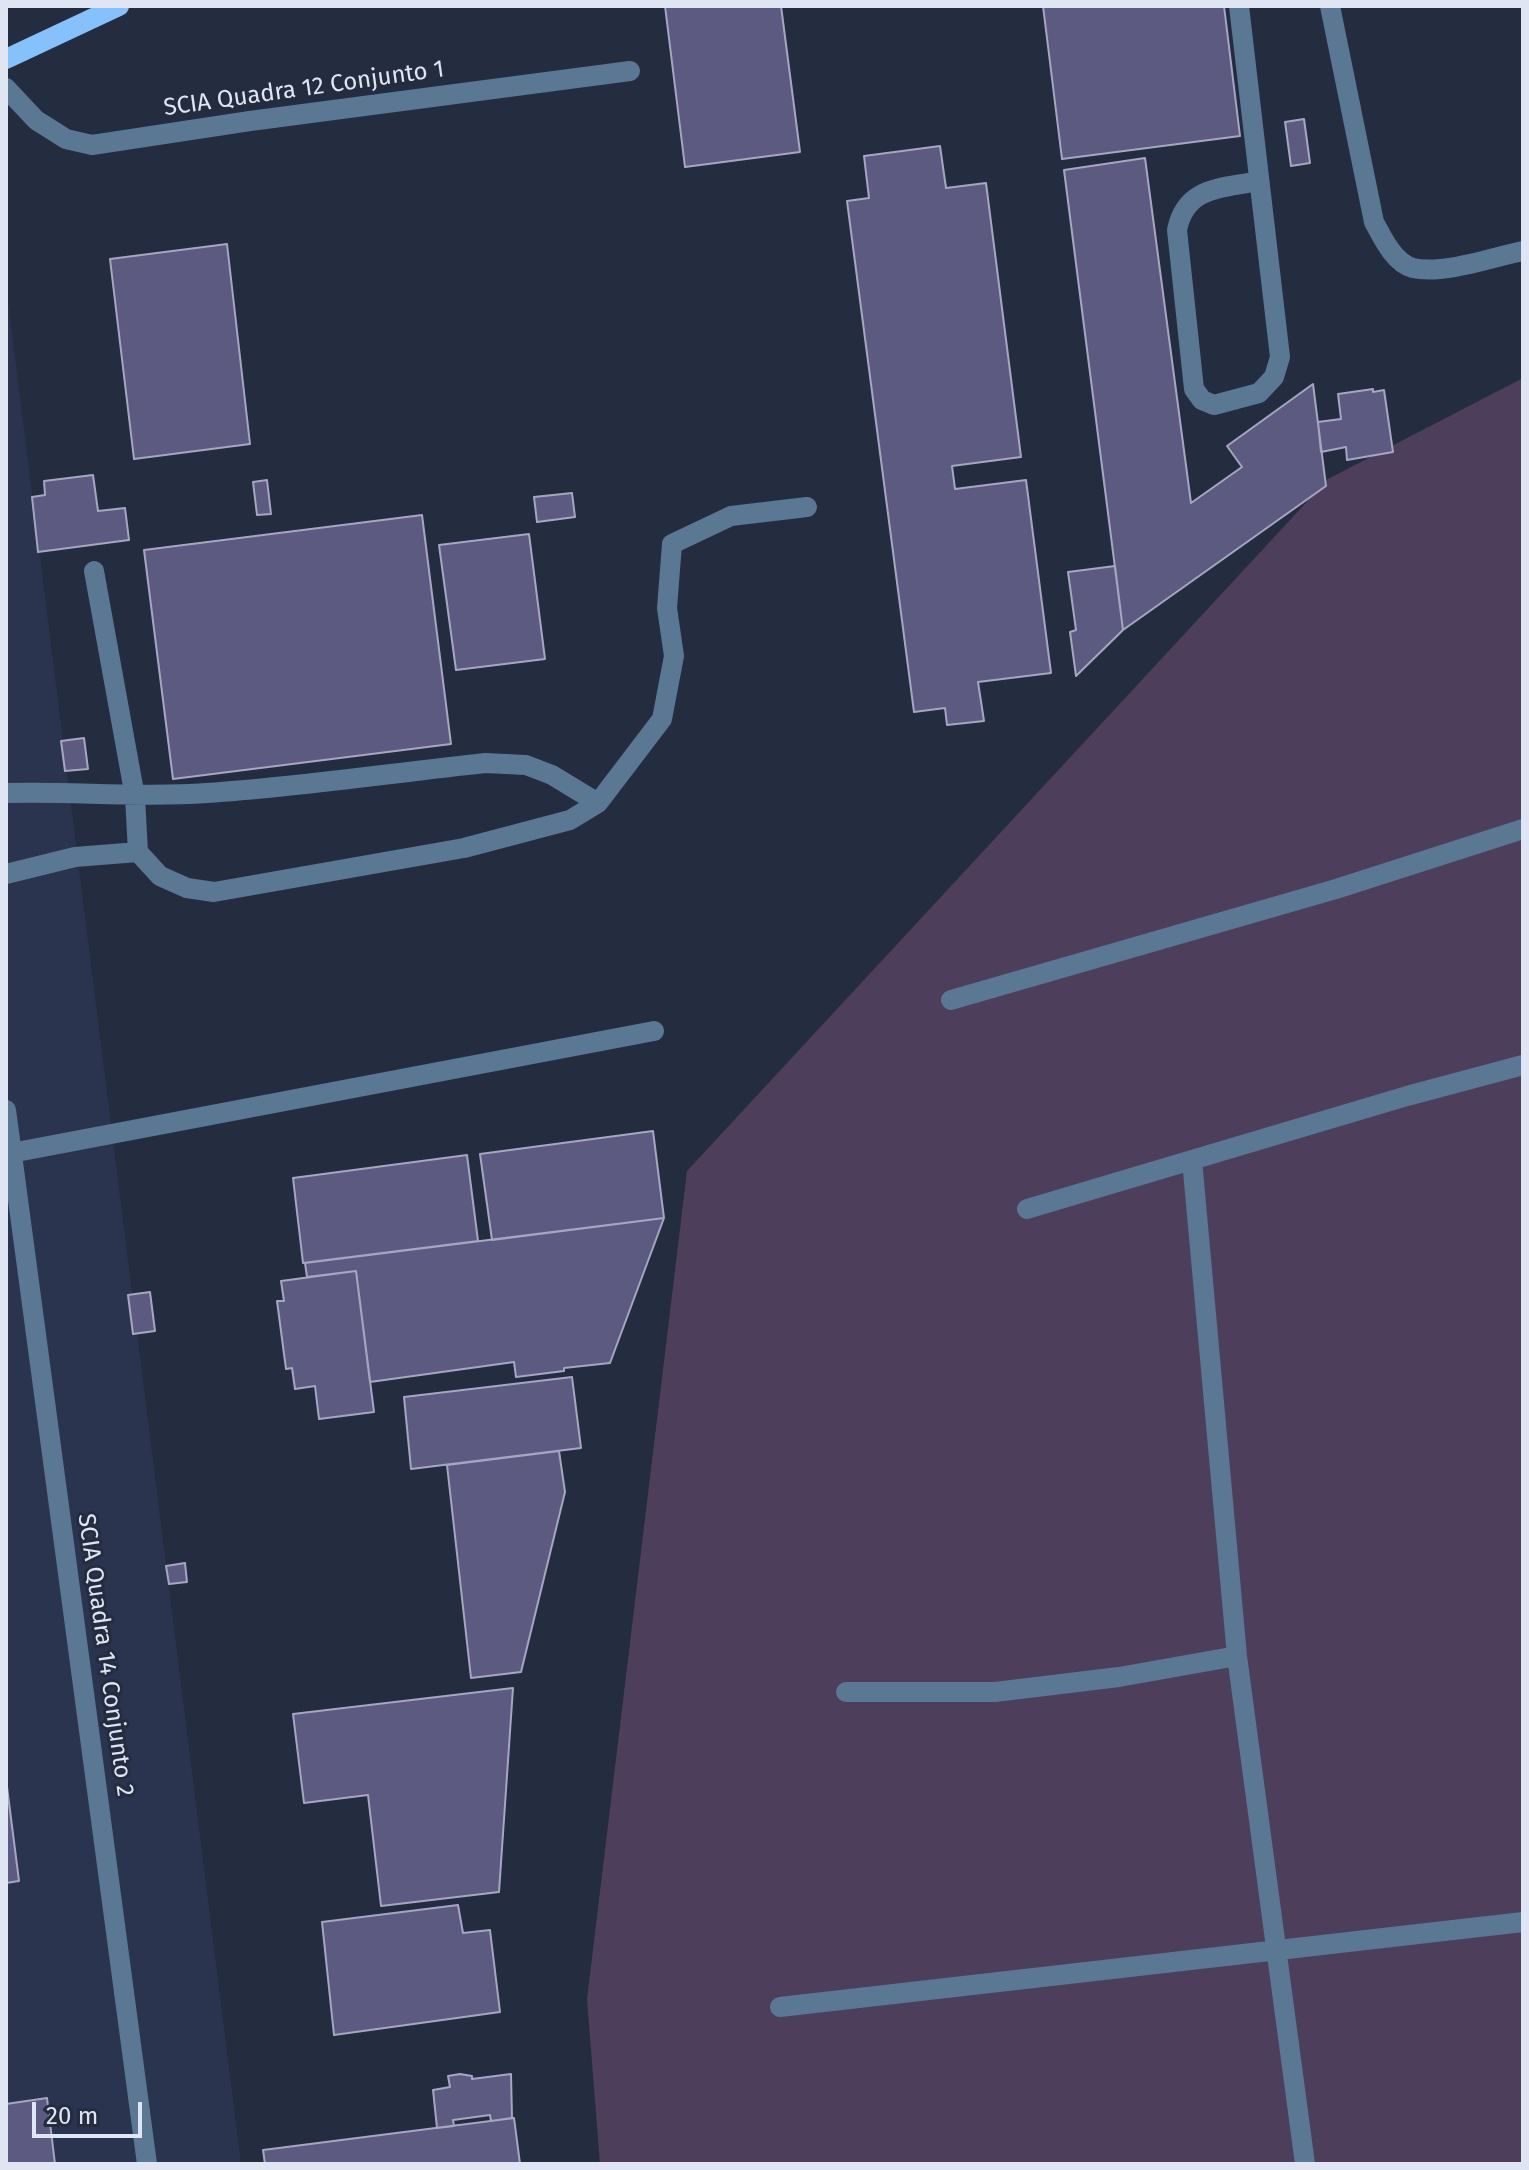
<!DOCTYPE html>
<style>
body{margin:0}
#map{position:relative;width:1529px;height:2170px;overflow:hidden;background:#242c40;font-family:"Fira Sans",sans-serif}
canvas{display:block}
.frame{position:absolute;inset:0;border:8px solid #dfe5f2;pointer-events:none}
.scale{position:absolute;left:32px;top:2102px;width:110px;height:36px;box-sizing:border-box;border:4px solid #dfe5f2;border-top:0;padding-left:10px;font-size:24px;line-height:28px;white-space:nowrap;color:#dfe5f2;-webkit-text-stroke:6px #242c40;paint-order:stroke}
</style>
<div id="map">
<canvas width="1529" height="2170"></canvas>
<div class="frame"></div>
<div class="scale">20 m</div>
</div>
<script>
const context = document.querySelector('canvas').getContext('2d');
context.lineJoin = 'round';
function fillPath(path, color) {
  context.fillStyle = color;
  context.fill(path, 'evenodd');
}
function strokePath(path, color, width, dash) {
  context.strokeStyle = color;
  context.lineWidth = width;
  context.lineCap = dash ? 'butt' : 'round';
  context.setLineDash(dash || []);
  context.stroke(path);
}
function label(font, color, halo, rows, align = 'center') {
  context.font = font + ' "Fira Sans",sans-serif';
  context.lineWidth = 6;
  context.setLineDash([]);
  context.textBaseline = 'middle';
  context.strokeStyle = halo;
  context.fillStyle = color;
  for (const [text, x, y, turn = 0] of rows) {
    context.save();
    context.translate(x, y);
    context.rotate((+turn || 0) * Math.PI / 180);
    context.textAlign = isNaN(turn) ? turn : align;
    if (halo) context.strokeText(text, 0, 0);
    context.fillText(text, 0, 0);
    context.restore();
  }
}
fillPath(new Path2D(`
 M6,286L241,2164H6Z`), '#2b344e');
fillPath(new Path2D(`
 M1523,378V2164H600L587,1999L687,1171L1328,479Z`), '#4d3f5c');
const building = new Path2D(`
 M665,6H781L800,152L685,167Z
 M1043,6H1224L1240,136L1062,159Z
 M1304,119L1310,163L1291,166L1285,122Z
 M940,146L946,188L986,183L1021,457L952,466L955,489L1026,480L1051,673L978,682L984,721L947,725L945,708L914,712L847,201L869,198L864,156Z
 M1145,158L1191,503L1242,467L1227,446L1313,384L1326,486L1123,630L1064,170Z
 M227,244L250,444L134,459L110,259Z
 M1373,389V392L1384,390L1393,452L1347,460L1346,447L1321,452L1318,422L1341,419L1338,394Z
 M93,475L98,511L125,508L129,540L38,552L32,497L45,495L44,481Z
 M267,480L271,514L257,515L253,482Z
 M572,493L575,517L537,522L534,497Z
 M422,515L451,744L173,779L144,550Z
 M529,534L545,659L456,670L439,545Z
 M1115,566L1123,630L1076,676L1070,632L1076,630L1068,572Z
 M84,738L88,769L65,771L61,741Z
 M653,1131L664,1218L492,1240L480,1154Z
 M467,1155L478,1241L303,1263L293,1178Z
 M664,1218L610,1363L564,1368V1371L516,1377L514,1362L370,1382L356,1271L307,1277L305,1263Z
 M356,1271L374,1412L319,1419L315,1386L295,1389L292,1368L286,1369L277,1301H284L281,1281Z
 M150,1292L155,1331L133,1334L128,1295Z
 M572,1377L581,1448L411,1469L404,1397Z
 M559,1451L565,1492L521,1672L471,1678L447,1465Z
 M185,1563L187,1582L169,1584L166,1566Z
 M513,1688L499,1892L381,1906L368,1795L304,1803L293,1714Z
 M6,1779L19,1881L6,1883Z
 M458,1905L463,1933L490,1930L500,2012L334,2035L322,1922Z
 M460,2074L472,2076V2079L511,2074L512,2118L491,2121L490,2115L453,2120L454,2126L437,2128L433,2090L450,2087L448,2076Z
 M47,2098L55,2164H6V2104Z
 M514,2118L520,2164H265L263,2150Z`);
fillPath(building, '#5d5a82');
strokePath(building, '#a7a6c0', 2);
strokePath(new Path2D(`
 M1239,6L1280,357L1274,377L1259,393L1214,405L1202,400L1194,389L1177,230C1186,186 1221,189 1258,181
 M1330,6L1374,222C1382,237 1394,263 1413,268C1443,275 1493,257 1523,251
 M6,88L36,120L66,139L92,145L250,121L630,71
 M94,571L135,797L138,852L160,876L187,888L214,892L464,848L570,820L598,803L662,719L674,656L667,608L672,544L731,516L807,507
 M6,793C73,791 139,798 207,793C299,787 392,773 485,763L526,765L552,775L598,803
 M6,874L75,857L138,852
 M951,1000L1336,889L1523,829
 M6,1110L147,2164
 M6,1154L654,1031
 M1192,1160L1237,1656L1305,2164
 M1027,1209L1407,1096L1523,1065
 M846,1692H995L1119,1677L1237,1656
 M780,2007L1523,1922`), '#5a7793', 20);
strokePath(new Path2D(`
 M6,59L119,6`), '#85c1fb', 20);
label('24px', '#dfe5f2', '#242c40', [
 ["SCIA Quadra 12 Conjunto 1",304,89,-8],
 ["SCIA Quadra 14 Conjunto 2",105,1655,82]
]);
</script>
